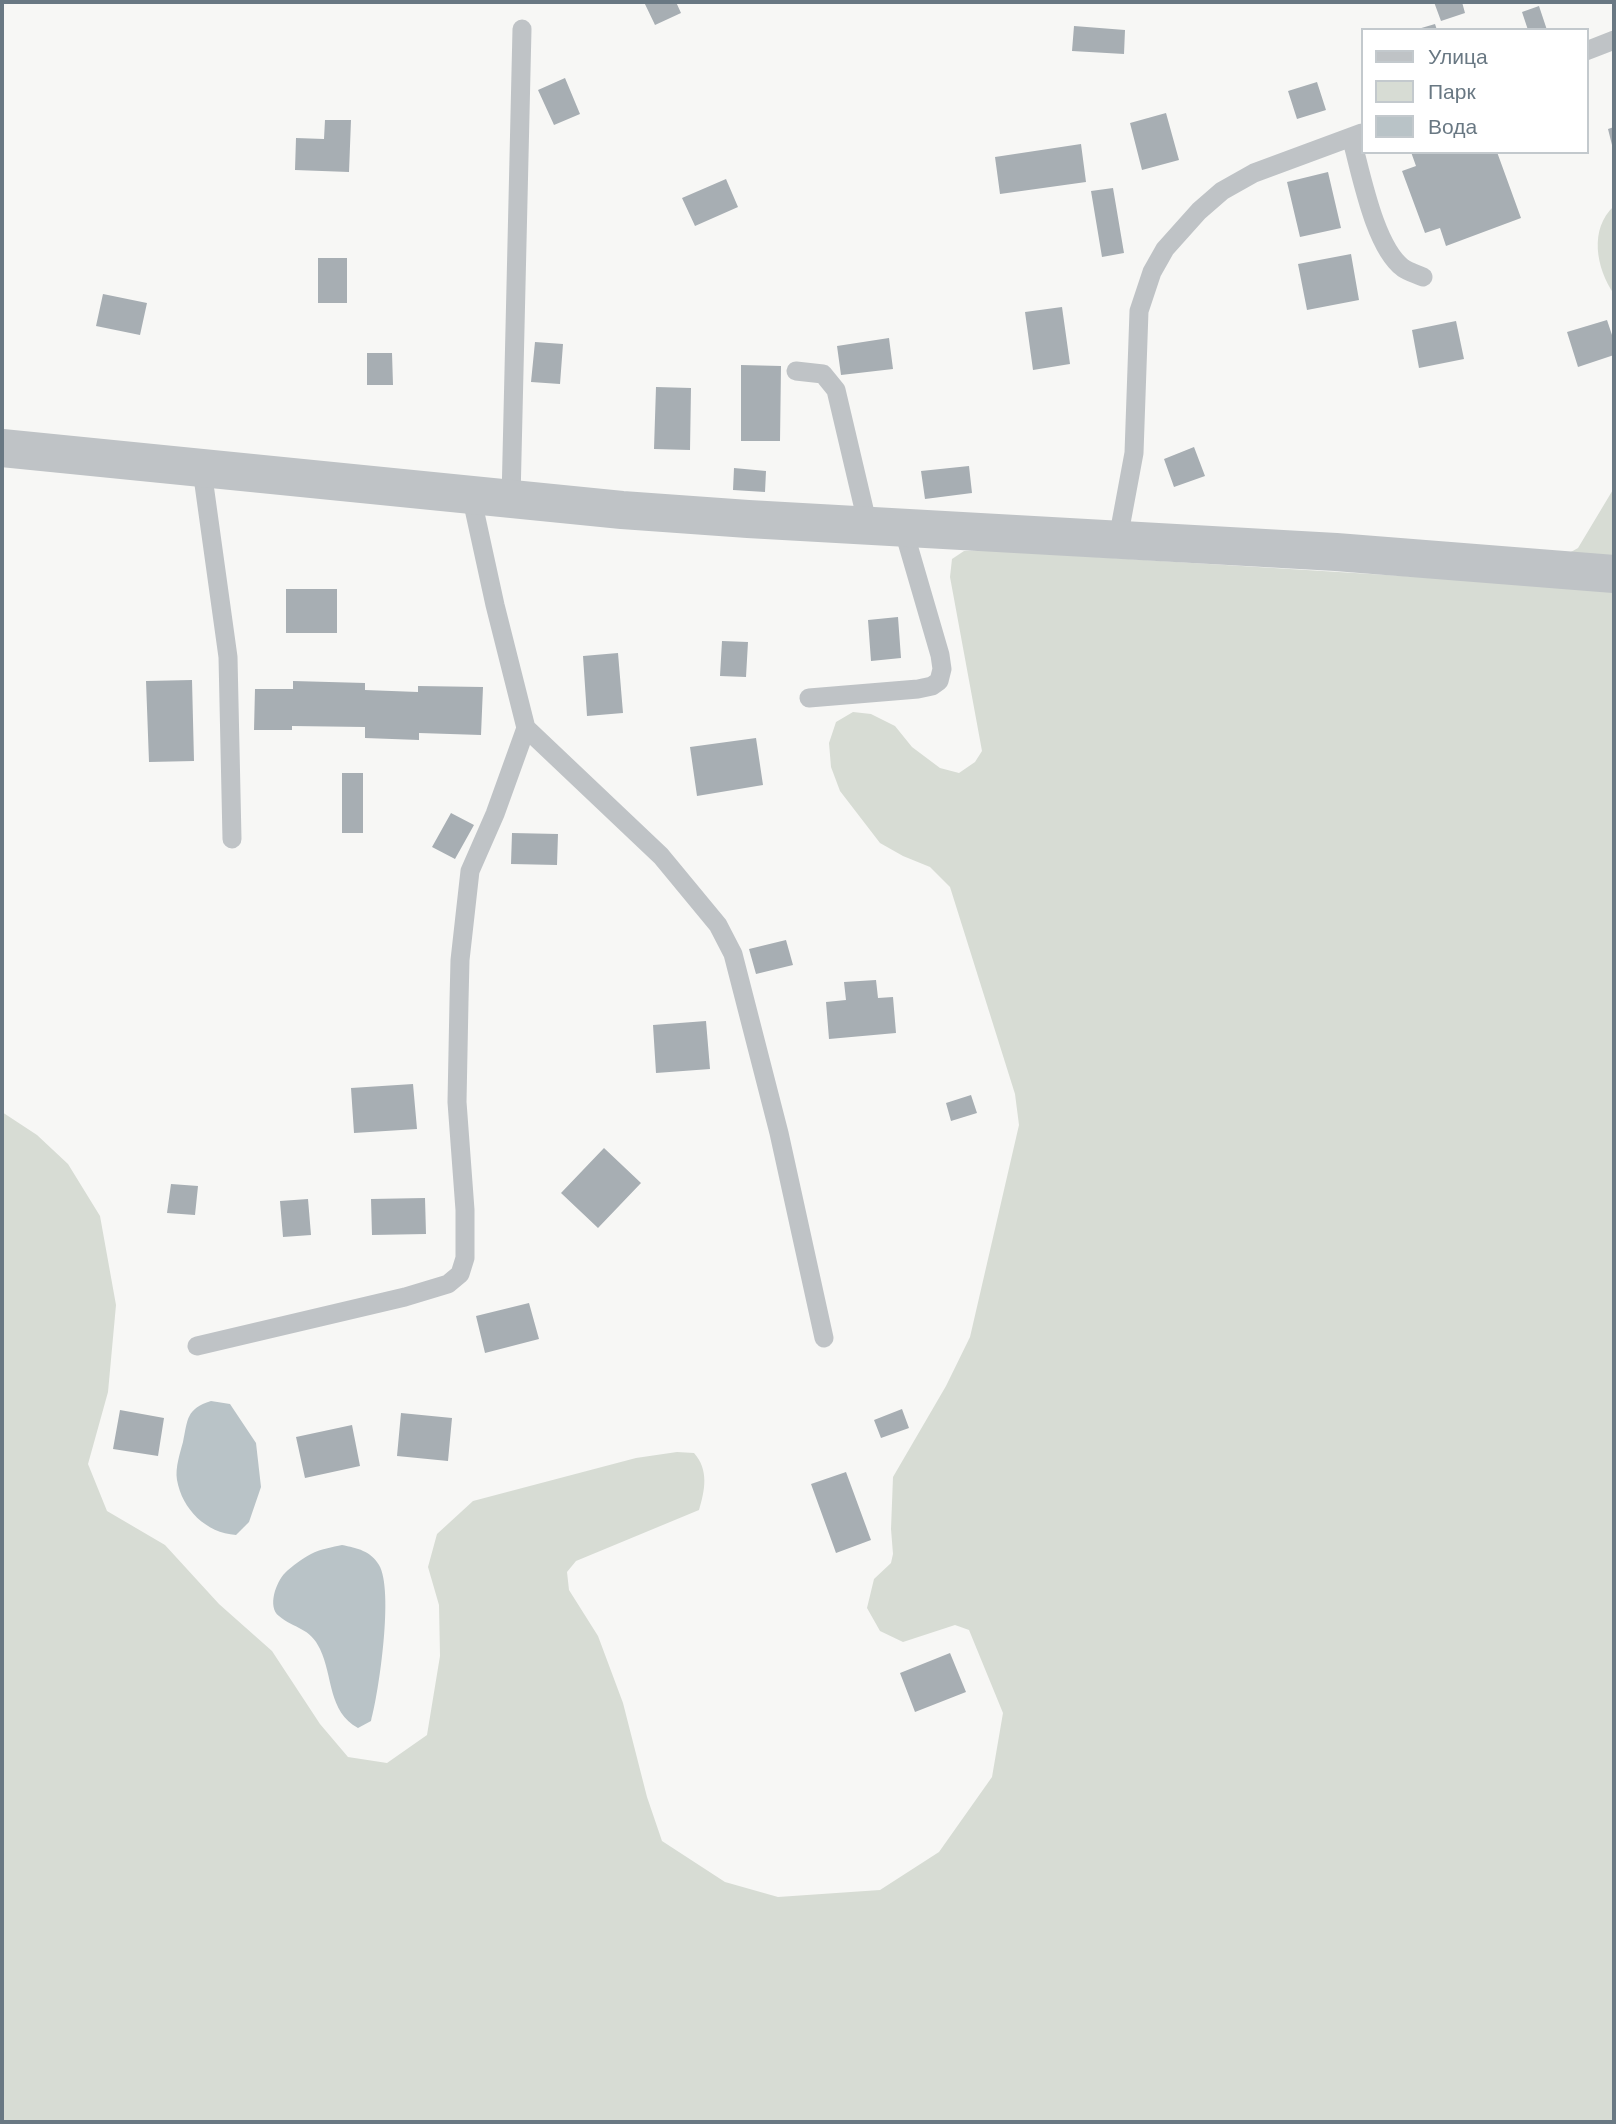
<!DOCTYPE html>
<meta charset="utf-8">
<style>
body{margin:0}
#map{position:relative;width:1616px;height:2124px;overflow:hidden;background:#f7f7f5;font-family:Helvetica,sans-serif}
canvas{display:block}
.frame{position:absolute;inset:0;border:4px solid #697883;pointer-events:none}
.legend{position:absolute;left:1361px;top:28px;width:228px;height:126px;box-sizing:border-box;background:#fff;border:2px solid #c3c9cd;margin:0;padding:9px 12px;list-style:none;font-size:21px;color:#697883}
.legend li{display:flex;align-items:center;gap:14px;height:35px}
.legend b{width:35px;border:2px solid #c3c9cd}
</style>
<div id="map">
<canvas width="1616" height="2124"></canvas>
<div class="frame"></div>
<ul class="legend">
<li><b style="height:9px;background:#bfc3c6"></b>Улица</li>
<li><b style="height:19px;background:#d7dcd4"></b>Парк</li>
<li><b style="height:19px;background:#b9c3c7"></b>Вода</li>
</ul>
</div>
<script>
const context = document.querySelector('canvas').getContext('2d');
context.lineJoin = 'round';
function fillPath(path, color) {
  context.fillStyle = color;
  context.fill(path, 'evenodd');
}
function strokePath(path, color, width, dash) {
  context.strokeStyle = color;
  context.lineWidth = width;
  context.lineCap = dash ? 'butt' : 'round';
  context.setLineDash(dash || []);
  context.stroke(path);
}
fillPath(new Path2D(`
 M1614,206V294C1596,268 1589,229 1614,206Z
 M1614,488V2122H2V1112L37,1135L68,1164L100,1216L116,1305L108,1392L88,1464L107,1511L165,1545L219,1604L272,1651L320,1724L348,1757L387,1763L427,1735L440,1656L439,1605L428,1567L437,1534L473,1501L636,1458L677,1452L694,1453C709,1470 705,1490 699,1510L576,1561L567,1572L569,1590L598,1636L623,1703L647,1797L662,1841L725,1882L778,1897L880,1890L939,1852L992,1777L1003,1713L969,1630L955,1625L903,1642L880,1631L867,1608L874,1579L891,1563L893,1554L891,1529L893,1477L946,1386L970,1337L1019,1125L1015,1094L950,887L930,867L903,856L880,843L840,791L831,767L829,743L836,722L853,712L871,714L895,726L912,747L940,768L959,773L975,762L982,751L950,577L952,559L964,551L983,550L1500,582L1530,575L1578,548Z`), '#d7dcd4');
fillPath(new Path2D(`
 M211,1401L230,1404L256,1443L261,1487L249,1522L236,1535C206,1533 182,1509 177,1480C175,1468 180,1453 183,1442C188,1419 186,1409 211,1401Z
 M342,1545C357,1548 371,1551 379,1565C394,1590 379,1692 371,1721L358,1728C328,1712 333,1676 320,1649C310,1627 294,1629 279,1616C267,1607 276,1582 285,1573C292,1566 303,1558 311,1554C320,1549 333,1547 342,1545Z`), '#b9c3c7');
fillPath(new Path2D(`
 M644,2H676L681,13L655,25Z
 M1434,2H1462L1465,13L1441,21Z
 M1539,6L1547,30H1528L1522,12Z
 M1435,24L1437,30H1418V29Z
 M1074,26L1125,30L1124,54L1072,51Z
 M565,78L580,114L554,125L538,90Z
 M1317,82L1326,110L1297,119L1288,91Z
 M1166,113L1179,160L1142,170L1130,123Z
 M325,120H351L349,172L295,170L296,138L324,139Z
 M1614,127V149H1613L1608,129Z
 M1081,144L1086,182L1000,194L995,157Z
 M1411,152H1497L1521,218L1446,246L1440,228L1425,233L1402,171L1416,166Z
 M1328,172L1341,228L1300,237L1287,182Z
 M726,179L738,207L695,226L682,198Z
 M1113,188L1124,253L1102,257L1091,191Z
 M1351,254L1359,300L1307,310L1298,264Z
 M318,258H347V303H318Z
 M103,294L147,303L140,335L96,326Z
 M1062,307L1070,364L1033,370L1025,312Z
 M1607,320L1614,341V355L1578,367L1567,332Z
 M1456,321L1464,359L1419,368L1412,330Z
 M889,338L893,369L841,375L837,346Z
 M535,342L563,344L560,384L531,382Z
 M367,353H392L393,385H367Z
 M741,365L781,366L780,441H741Z
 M656,387L691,388L690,450L654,449Z
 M1194,447L1205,476L1174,487L1164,459Z
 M969,466L972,493L925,499L921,471Z
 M734,468L766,471L765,492L733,490Z
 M286,589H337V633H286Z
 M898,617L901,658L871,661L868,620Z
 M722,641L748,642L746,677L720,676Z
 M618,653L623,713L587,716L583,656Z
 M192,680L194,761L149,762L146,681Z
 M293,681L365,683V690L418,692V686L483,687L481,735L419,733V740L365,738V727L292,726V730H254L255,689H293Z
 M756,738L763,785L697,796L690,747Z
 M342,773H363V833H342Z
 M451,813L474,825L455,859L432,847Z
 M512,833L558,834L557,865L511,864Z
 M786,940L793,965L756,974L749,949Z
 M876,980L878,998L893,997L896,1033L829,1039L826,1002L846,1000L844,982Z
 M706,1021L710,1069L656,1073L653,1025Z
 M413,1084L417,1129L354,1133L351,1088Z
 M971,1095L977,1113L951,1121L946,1103Z
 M604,1148L641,1183L598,1228L561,1193Z
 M171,1184L198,1186L195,1215L167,1213Z
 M425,1198L426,1234L372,1235L371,1199Z
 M308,1199L311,1235L283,1237L280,1201Z
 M529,1303L539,1339L485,1353L476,1316Z
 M902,1409L909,1428L881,1438L874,1420Z
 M120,1410L164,1418L158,1456L113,1449Z
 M401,1413L452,1418L448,1461L397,1456Z
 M352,1425L360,1466L305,1478L296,1437Z
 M846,1472L871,1540L836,1553L811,1484Z
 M950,1653L966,1692L915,1712L900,1673Z`), '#a7aeb3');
strokePath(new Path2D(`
 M1586,51L1614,40
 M1351,137C1361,172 1374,246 1403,268C1409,272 1417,274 1423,277
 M796,371L823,374L836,390L868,526
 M202,470L228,657L232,839
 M471,495L495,605L526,728L661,856L718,925L733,954L779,1133L824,1338
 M511,499L522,29
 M1118,539L1134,453L1139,311L1152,272L1165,249L1199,211L1222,191L1254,173L1362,133
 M809,698L918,689L932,686L939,681L942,669L940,655L903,528
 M197,1346L405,1297L448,1284L460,1274L465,1258V1210L457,1102L459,1001L460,960L470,871L495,814L526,728`), '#bfc3c6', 19);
strokePath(new Path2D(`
 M2,448L622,510L748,519L1336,552L1614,574`), '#bfc3c6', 38);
</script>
